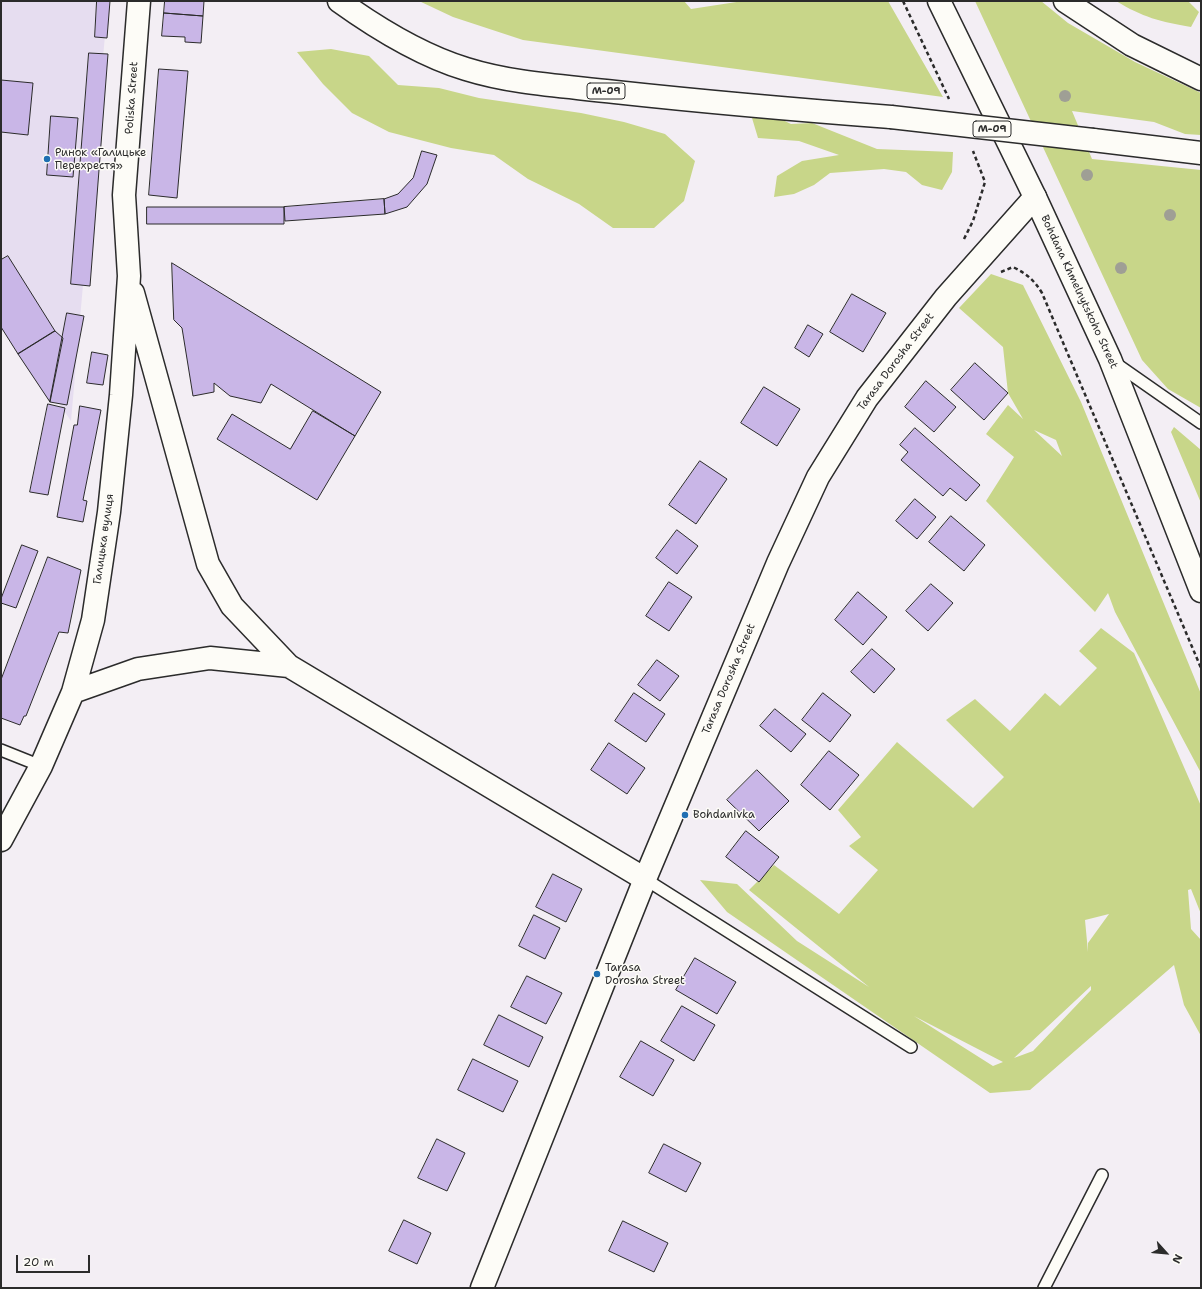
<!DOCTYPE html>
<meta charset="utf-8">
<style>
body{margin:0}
#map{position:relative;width:1202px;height:1289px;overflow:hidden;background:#f3eef4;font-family:"Shantell Sans",sans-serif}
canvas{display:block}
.frame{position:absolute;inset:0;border:2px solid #2b2b2b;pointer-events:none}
.north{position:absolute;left:1146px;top:1233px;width:40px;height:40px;-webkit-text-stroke:3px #fdfcf7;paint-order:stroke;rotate:117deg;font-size:11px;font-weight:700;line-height:16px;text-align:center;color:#2b2b2b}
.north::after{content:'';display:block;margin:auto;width:14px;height:18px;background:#2b2b2b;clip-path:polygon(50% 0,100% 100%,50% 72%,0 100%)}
.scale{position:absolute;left:16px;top:1255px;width:74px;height:18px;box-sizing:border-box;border:2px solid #2b2b2b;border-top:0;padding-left:5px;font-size:12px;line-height:14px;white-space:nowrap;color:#2b2b2b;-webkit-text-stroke:3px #fdfcf7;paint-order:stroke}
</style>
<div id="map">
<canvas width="1202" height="1289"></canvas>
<div class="frame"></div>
<div class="north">N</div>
<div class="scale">20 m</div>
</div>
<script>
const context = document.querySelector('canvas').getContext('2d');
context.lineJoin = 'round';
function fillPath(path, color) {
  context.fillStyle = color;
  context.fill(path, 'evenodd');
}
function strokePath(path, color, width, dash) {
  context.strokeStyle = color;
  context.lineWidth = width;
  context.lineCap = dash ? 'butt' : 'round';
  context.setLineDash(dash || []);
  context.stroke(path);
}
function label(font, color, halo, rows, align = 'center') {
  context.font = font + ' "Shantell Sans",sans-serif';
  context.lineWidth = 3;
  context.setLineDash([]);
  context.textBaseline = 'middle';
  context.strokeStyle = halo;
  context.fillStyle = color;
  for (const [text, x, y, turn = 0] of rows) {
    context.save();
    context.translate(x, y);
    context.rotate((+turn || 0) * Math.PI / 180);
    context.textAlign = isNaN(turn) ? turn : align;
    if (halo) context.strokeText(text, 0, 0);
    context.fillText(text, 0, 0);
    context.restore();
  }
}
fillPath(new Path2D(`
 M1,1H108L71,421L1,316Z`), '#e6ddf0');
fillPath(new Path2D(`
 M419,1H684L691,9L743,1H888L943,97L523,40L453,17Z
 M975,1H1041L1068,23L1135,62L1201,93V135L1185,134L1154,122L1072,111L1092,159L1201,170V408L1168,389L1142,360Z
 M1116,1H1188L1199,12L1191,27C1161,22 1142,17 1116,1Z
 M331,49L369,56L398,85L439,88L479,98L581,113L624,122L665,134L695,161L684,201L654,228H613L579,204L528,179L494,155L451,148L389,132L352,113L323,84L297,52Z
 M772,115L791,124L812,123L877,149L953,152L952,172L942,190L922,185L906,172L884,169L830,173L814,185L794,194L774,197L777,176L802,161L839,155L799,141L758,138L752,118Z
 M991,274L1023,285L1081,402L1201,694V773L1115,612L1108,593L1095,612L986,501L1014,457L986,434L1008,405L1023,419L1008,393L1003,347L959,308ZM1034,430L1056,440L1062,456Z
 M1174,427L1201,450V503L1171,432Z
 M1101,628L1134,653L1201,806V914L1191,889L1188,890L1191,929L1201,940V1036L1184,1005L1174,965L1030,1090L990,1093L727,912L700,880L737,884L797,941L869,987L749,890L774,865L839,914L878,870L849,846L861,837L838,810L897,742L973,808L1004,777L946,720L975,699L1010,731L1045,693L1060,706L1097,668L1079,651ZM1109,914L1088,943V952L1085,920ZM1091,986V990L1033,1051L1014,1058ZM914,1016L1003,1062L993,1066Z`), '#c8d689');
const building = new Path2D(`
 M97,1H110L107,38L95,37Z
 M165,1H204L203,16L164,13Z
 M164,13L203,16L201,43L185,42V37L162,36Z
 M89,53L108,54L90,286L71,284Z
 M159,69L188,71L177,198L149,195Z
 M1,80L33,83L28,135L1,132Z
 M51,116L78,118L73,177L47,175Z
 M422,151L437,155L427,184L407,207L385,214L384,199L398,194L413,178Z
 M384,199L385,214L285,221L284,207Z
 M147,207H284V224H147Z
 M8,256L55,331L18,354L1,327V260Z
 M172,263L381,392L355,436L271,384L261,403L230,396L214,383V392L193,396L182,328L174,320Z
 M852,294L886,313L863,352L830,332Z
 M67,313L84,316L67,405L50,402Z
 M808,325L823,334L809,357L795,348Z
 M55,331L63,338L50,402L18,354Z
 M92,352L108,355L103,385L87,383Z
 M975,363L1008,393L984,420L951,390Z
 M926,381L956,407L934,432L905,407Z
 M764,387L800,409L777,446L741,423Z
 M48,404L65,408L48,495L30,492Z
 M80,406L101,410L83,500L87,501L83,522L57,517L74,425H77Z
 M313,411L355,436L317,500L217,439L232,414L290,449Z
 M915,428L980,485L966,501L950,488L943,496L901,460L908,452L900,445Z
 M700,461L727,479L696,524L669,505Z
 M915,499L936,517L917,539L896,521Z
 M951,516L985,545L964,571L929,542Z
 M677,530L698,546L677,574L656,558Z
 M22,545L38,551L16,608L1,603V599Z
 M48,557L81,570L68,633L59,632L26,716H24L20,725L1,718V680Z
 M669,582L692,597L669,631L646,616Z
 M931,584L953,603L928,631L906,611Z
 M858,592L887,617L863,645L835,620Z
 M872,649L895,669L874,693L851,672Z
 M657,660L679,676L660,701L638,685Z
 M634,693L665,714L646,742L615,721Z
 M823,693L851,715L830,742L802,720Z
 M775,709L806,734L791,752L760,726Z
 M609,743L645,768L627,794L591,770Z
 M829,751L859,775L830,810L801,785Z
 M757,770L789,801L759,831L727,800Z
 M746,831L779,857L759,882L726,857Z
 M553,874L582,889L566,922L536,907Z
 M534,915L560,928L545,959L519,946Z
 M695,958L736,982L717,1014L676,990Z
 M527,976L562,993L546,1024L511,1007Z
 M682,1006L715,1025L694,1061L661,1041Z
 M499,1015L543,1037L529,1067L484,1045Z
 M641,1041L674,1060L653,1096L620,1077Z
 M473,1059L518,1081L503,1112L458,1090Z
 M437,1139L465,1153L447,1191L418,1178Z
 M664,1144L701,1163L686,1192L649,1173Z
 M404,1220L431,1233L417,1264L389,1251Z
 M623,1221L668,1243L654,1272L609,1251Z`);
fillPath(building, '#c9b6e7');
strokePath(building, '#2b2b2b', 1);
const lane = new Path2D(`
 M1115,363L1201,423
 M1,750L41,766
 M645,879L911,1047
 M1044,1288L1102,1175`);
const street = new Path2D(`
 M133,293L208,564L232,606L289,666L645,879
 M73,692L138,669L210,658L289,666
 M1,840L41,766L73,692L93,620L109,512L121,395L129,276L124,195L139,1`);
const secondary = new Path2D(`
 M482,1288L645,879L778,563L818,477L867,398L946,297L1035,197`);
const highway = new Path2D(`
 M339,1C378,29 420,55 466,69C514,84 565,86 615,92C707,102 799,110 891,117
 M939,1L1035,197L1110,359L1201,591
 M1065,1L1132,45L1201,79
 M1093,140L1201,153`);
strokePath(lane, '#2b2b2b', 14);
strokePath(street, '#2b2b2b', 25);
strokePath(secondary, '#2b2b2b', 25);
strokePath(highway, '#2b2b2b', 25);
strokePath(new Path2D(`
 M903,1L949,99
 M964,239L973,221L985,182L973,151
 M1001,272L1013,267C1027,274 1034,280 1042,293L1201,668`), '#2b2b2b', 2.5, [4, 3]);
strokePath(lane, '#fdfcf7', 11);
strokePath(street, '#fdfcf7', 22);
strokePath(secondary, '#fdfcf7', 22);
strokePath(highway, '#fdfcf7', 22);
const highwayBridge = new Path2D(`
 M891,117L1093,140`);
strokePath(highwayBridge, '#2b2b2b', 25, []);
strokePath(highwayBridge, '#fdfcf7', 22);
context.fillStyle = '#9f9f95';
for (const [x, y] of [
 [1065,96],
 [1087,175],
 [1170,215],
 [1121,268]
]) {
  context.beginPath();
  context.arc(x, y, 6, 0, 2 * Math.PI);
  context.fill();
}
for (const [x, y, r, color] of [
 [47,159,4,"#1f6fb2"],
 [685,815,4,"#1f6fb2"],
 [597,974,4,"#1f6fb2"]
]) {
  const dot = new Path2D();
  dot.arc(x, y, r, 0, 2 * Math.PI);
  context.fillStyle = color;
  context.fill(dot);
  strokePath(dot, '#fdfcf7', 1.5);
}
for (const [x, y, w] of [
 [606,91,38],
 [992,129,38]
]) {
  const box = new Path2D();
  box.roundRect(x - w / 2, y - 8, w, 16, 3);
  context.fillStyle = '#fdfcf7';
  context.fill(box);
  strokePath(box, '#2b2b2b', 1);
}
label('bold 10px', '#2b2b2b', null, [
 ["М-09",606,91],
 ["М-09",992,129]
]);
label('11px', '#2b2b2b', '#fdfcf7', [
 ["Poliska Street",132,98,-86],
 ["Bohdana Khmelnytskoho Street",1079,292,65],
 ["Tarasa Dorosha Street",896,362,-53],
 ["Галицька вулиця",104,539,-82],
 ["Tarasa Dorosha Street",729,679,-67]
]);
label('11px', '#2b2b2b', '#fdfcf7', [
 ["Ринок «Галицьке",55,153],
 ["Перехрестя»",55,166],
 ["Bohdanivka",693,815],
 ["Tarasa",605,968],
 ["Dorosha Street",605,981]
], 'left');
</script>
